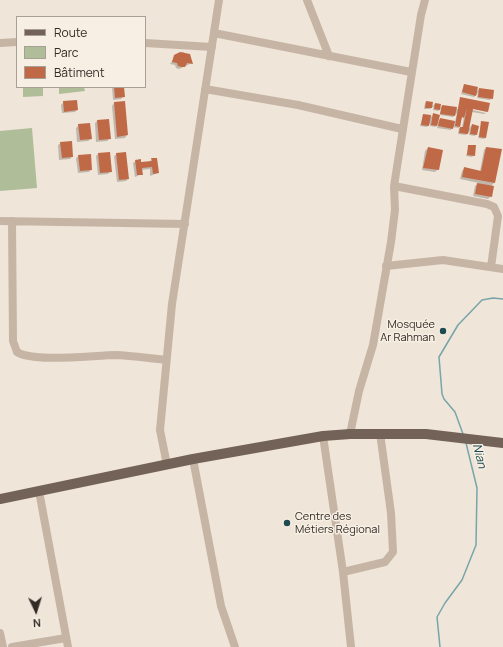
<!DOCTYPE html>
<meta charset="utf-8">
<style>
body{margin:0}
#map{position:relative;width:503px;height:647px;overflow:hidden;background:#efe5d8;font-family:Manrope,sans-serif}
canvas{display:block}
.legend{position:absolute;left:16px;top:16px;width:130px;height:72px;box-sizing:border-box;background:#f7efe3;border:1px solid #a8a097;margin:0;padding:5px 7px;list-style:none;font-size:12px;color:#322a25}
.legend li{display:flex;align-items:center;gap:8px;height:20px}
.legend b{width:20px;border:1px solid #a8a097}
.north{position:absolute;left:16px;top:591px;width:40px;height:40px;-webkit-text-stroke:3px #f7efe3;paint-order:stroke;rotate:176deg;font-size:11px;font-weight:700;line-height:16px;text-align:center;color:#322a25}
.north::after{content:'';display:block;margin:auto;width:14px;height:18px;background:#322a25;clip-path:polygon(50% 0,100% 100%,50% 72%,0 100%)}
</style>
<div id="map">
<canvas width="503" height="647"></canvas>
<ul class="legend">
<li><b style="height:5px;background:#736257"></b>Route</li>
<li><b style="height:11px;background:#afbd99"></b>Parc</li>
<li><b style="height:11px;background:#bf6946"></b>Bâtiment</li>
</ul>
<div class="north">N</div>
</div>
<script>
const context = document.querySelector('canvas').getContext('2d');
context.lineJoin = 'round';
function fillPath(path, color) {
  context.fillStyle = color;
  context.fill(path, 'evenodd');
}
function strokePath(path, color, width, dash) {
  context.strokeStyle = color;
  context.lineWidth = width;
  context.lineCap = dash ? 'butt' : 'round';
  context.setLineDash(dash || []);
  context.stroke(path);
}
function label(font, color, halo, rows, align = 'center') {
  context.font = font + ' Manrope,sans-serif';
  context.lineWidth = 3;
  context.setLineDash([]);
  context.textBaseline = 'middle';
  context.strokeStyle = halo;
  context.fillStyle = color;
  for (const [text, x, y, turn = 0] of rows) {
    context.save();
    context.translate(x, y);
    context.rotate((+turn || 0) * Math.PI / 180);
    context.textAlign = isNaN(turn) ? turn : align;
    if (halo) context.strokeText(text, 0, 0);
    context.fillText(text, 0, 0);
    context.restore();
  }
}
fillPath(new Path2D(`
 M23,87H43V96L23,97Z
 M59,87H84L85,91L59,94Z
 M32,128L37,188L0,191V131Z`), '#afbd99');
fillPath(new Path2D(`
 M183,52L189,55L192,63L179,69L176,68L175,65L170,64L177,54Z
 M464,85L476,92L479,89L492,98L490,100L477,98L478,93L474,97L461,94Z
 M112,87H123L124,96L121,99L113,100Z
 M461,98L488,104L486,112L469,107L468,109L486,113L484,114L472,112L468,129L472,125L478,127L475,136L469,135L470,131L466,135L458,134L459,128L452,127L451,130L437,128L438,124L435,127L430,126V123L427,127L420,126L423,115L429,118L433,115L437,122L440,119L455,122L457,113L453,117L440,115L441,108L438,111L433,110L434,106L430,109H424L425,103L426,102L431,107L435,104L439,109L443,106L458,109ZM464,116L462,128H459L460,119Z
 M64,102L77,110L75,112L62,113L61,105Z
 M114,103L127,135L125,138L115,139L112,106Z
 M97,121L110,138L107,141L96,142L95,123Z
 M482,122L485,138L484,139L478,138Z
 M79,125L91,139L88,141L77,142L76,128Z
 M61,143L72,156L70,159L59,160L58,145Z
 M469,146L474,155L472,157L466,156Z
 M428,148L438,169L435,172L422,170L425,151Z
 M486,148L494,183L491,186V196L488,199L473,196L475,186L479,183L460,179L462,171L464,169L480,171L484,150Z
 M98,154L111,171L108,174L98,175L96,156Z
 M117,154L128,179L126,181L117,182L114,156Z
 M79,156L91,169L89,172L78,173L76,158Z
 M152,159L158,173L150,176V169L141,170L142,174L135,177L133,163L136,161L140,163L149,162Z`), '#0003');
strokePath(new Path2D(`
 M463,434L455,412L444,399L442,394L439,357L458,325L482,300L493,298L503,299
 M440,647L437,617L445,603L462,580L476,545L477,488L466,443`), '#78a5aa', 1.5);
fillPath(new Path2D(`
 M180,52L190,54L193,64L187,63L185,67H182L178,66L177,63L172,62L174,55Z
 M464,84L478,87L476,96L462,92Z
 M114,87H124L125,97L115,98Z
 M479,88L494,90L493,99L478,97Z
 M460,97L490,103L488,112L473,109L468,134L459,133L460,127H463L467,108L464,118L462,117L460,127L455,126Z
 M77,100L78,110L64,112L63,101Z
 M125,101L128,135L117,137L114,102Z
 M426,101L433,102L432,108H425Z
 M435,103L441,104L440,110L434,109Z
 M442,105L457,107L455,116L440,114Z
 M433,113L440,115L437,126L431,125Z
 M423,114L431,115L429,126L421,125Z
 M440,118L455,121L453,129L438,126Z
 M109,119L111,139L99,140L97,120Z
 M481,121L489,122L486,138L479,137Z
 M90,123L92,139L80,140L78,124Z
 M472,124L479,126L477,135L470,134Z
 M72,141L73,157L62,158L60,142Z
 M468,145H476L475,156L467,155Z
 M428,147L443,150L439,170L423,168Z
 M486,147L502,149L495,183L462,177L464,167L481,171Z
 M110,152L112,172L100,173L98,153Z
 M126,152L129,179L119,180L116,153Z
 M91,154L92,170L80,171L78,155Z
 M151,158H157L159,173L153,174L152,167L142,168L143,175H137L135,160L141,159V162L152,161Z
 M477,183L494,186L492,197L475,194Z`), '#bf6946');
strokePath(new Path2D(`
 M307,0L329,56
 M214,33L411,72
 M0,43L17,42
 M145,43L212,47
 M205,89L298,105L402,129
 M394,186L487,204L494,207L498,216L491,267
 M0,221L185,224
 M12,221L13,341L17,352C35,363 94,355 117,355C134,356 150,358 166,360
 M386,266L443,260L503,269
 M350,434L359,391L373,345L391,242L395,210L394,186L421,15L425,0
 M323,436L343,572L351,647
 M193,459L221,606L235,647
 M167,465L160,430L172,304L219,0
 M39,491L68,647
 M343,572L385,562L393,552L391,513L380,433
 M0,633L3,647
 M12,647L66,638`), '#c6b5a5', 8);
strokePath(new Path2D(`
 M0,499L193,459L323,436L350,434H426L503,443`), '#736257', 10);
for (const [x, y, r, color] of [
 [443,331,4,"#1e4b51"],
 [287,523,4,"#1e4b51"]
]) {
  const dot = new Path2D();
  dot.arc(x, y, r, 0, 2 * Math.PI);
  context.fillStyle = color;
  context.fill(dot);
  strokePath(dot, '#f7efe3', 1.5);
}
label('11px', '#322a25', '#f7efe3', [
 ["Mosquée",435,325],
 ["Ar Rahman",435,338],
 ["Centre des",295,517,"left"],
 ["Métiers Régional",295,530,"left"]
], 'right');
label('italic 12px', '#1e4b51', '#f7efe3', [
 ["Nian",479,456,76]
]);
</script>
